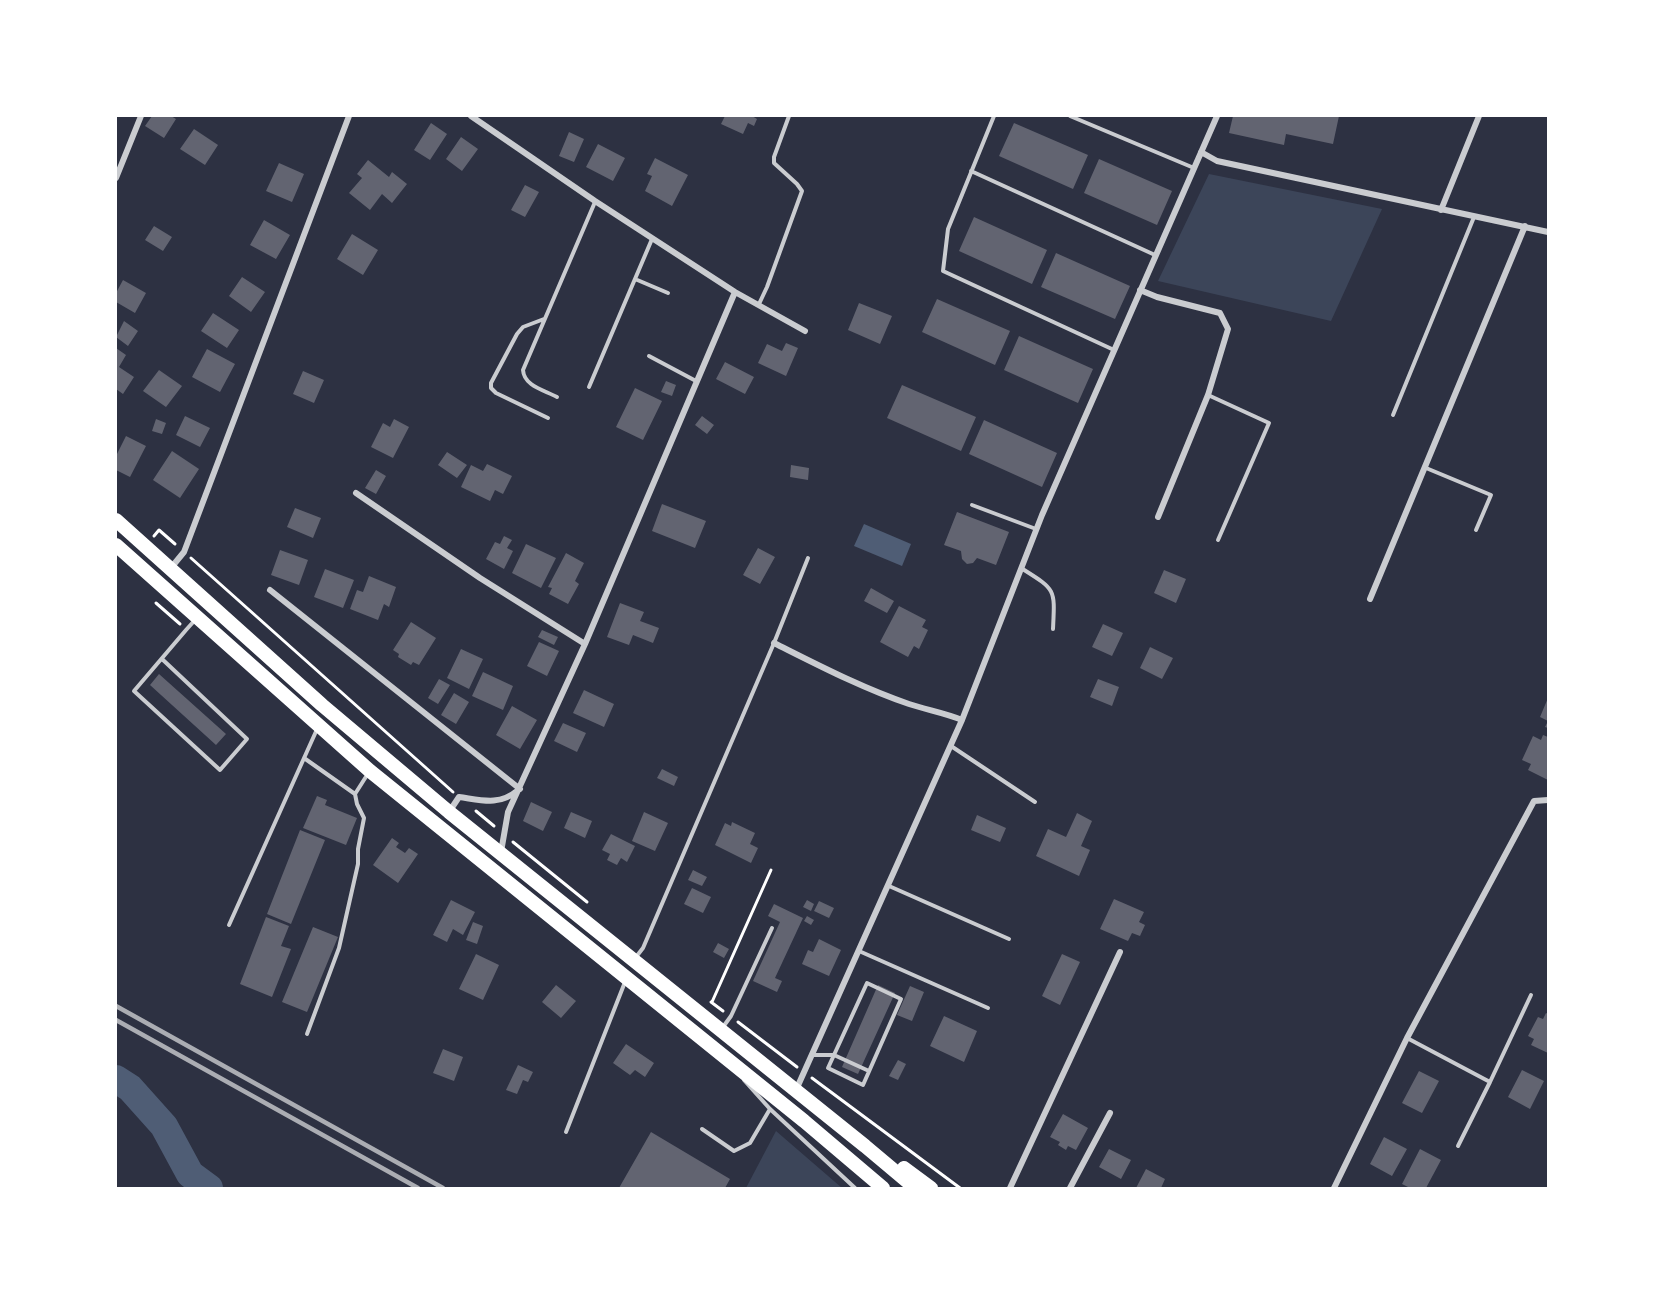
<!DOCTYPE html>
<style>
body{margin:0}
#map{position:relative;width:1664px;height:1304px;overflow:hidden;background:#2d3142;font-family:"Alegreya Sans",sans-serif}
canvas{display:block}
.frame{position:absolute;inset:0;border:117px solid #fff;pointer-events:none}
</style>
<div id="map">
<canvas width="1664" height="1304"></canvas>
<div class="frame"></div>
</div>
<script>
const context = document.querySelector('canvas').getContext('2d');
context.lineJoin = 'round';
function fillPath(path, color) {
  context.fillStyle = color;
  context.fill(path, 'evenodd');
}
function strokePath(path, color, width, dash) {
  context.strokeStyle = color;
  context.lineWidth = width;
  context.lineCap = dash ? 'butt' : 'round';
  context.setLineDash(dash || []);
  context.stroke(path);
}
fillPath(new Path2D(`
 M1209,174L1382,209L1331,321L1158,281Z
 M776,1131L842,1188H746Z`), '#3c4559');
fillPath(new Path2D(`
 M864,524L911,544L902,566L854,546Z`), '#4f5d75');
strokePath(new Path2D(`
 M116,1079L130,1088L164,1126L190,1174L209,1188`), '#4f5d75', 28);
fillPath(new Path2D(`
 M152,116H171L176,119L164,138L145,126Z
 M725,116H752L757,119L754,126L748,123L743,134L721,124Z
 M1233,116H1339L1333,144L1286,134L1284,145L1229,133Z
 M431,123L447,134L430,160L414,150Z
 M1014,123L1088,155L1073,189L999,156Z
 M194,129L218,145L205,165L180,149Z
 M569,132L584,139L574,162L559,156Z
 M461,137L478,149L462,171L446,159Z
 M598,144L625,158L613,181L586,167Z
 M655,158L688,175L672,206L645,191L652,176L647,174Z
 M1099,159L1172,191L1157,225L1084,193Z
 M368,160L389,177L392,172L407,184L392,203L382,194L370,210L349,193L362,178L357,174Z
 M279,163L304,174L292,202L266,191Z
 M525,185L539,192L525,217L511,210Z
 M974,217L1047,250L1032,284L959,251Z
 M264,220L290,235L276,259L250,245Z
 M154,226L172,237L163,251L145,240Z
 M352,234L378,250L363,275L337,259Z
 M1056,253L1130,286L1115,319L1041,287Z
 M242,277L265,292L251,312L229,296Z
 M123,280L146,293L135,313L116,302V293Z
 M937,299L1010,331L995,365L922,332Z
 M859,303L892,316L880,344L848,330Z
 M213,313L239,330L227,348L201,331Z
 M124,321L138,331L128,346L116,337Z
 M1019,336L1093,369L1078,403L1004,370Z
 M786,343L798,348L786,376L758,363L767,344L782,351Z
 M116,348L126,355L119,367L134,377L123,394L116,389Z
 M207,349L235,364L220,392L192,377Z
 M725,362L754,377L745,394L716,379Z
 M159,370L182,386L166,407L143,391Z
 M303,371L324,380L314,403L293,394Z
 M666,381L676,385L672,396L661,392Z
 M902,385L976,417L961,451L887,418Z
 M635,388L662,401L643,440L616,427Z
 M185,416L210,428L200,447L176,435Z
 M702,416L714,425L707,434L695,425Z
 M156,419L166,423L162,434L152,431Z
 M394,419L409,427L393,458L371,447L383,423L390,427Z
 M984,420L1057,453L1042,487L969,454Z
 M126,436L146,446L130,477L116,470V456Z
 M172,451L199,469L180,498L153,480Z
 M447,452L467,465L457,478L438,465Z
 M487,464L512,476L503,494L495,490L490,501L461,487L471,465L483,471Z
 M791,465L809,468L808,480L790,477Z
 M376,470L386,476L376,494L365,488Z
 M662,504L706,521L695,548L652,531Z
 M295,508L321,518L313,538L287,527Z
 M957,512L1009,532L996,565L977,558L973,563L967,564L962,559L961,551L944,545Z
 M504,536L512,540L507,548L513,551L504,569L486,559L495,542L500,544Z
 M526,544L556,558L541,588L512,573Z
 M758,548L775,557L760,584L743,575Z
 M280,550L308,560L299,585L271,575Z
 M566,553L584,563L575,581L579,584L568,604L549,594L552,588L548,587Z
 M325,569L354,580L343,608L314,597Z
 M1164,570L1186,579L1176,603L1154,593Z
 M369,576L396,587L389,607L384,604L378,620L350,609L357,590L363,592Z
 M871,588L894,601L887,613L864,601Z
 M620,603L644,612L640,621L659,628L653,643L633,635L629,645L607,637Z
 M899,606L926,620L922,627L928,630L919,649L914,646L908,657L880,642Z
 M411,622L436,638L419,665L413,662L411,665L398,657L399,654L393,650Z
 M1103,624L1123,633L1112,656L1092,647Z
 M542,630L558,637L554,645L538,637Z
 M539,642L559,651L547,676L527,666Z
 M1150,647L1173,658L1162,679L1140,668Z
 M461,649L483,659L469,689L447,678Z
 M483,672L513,686L503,710L472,696Z
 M159,674L226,734L216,745L150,685Z
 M439,679L450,685L438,704L428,698Z
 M1098,679L1119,687L1112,706L1090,697Z
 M584,690L614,704L604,727L573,713Z
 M454,693L469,702L456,724L441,715Z
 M1548,698V728L1545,727L1548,721L1540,717Z
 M512,706L537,720L520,749L496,735Z
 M563,723L586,733L577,752L554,741Z
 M1543,735L1548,737V780L1528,770L1531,764L1522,760L1533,736L1541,740Z
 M662,769L678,777L674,786L657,778Z
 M317,796L327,800L325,805L357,818L346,845L303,828Z
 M531,802L552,812L543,831L523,821Z
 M571,812L592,821L585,838L564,828Z
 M644,812L668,823L655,851L632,841Z
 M1077,813L1092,821L1081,846L1090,850L1079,876L1036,856L1048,829L1066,837Z
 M977,815L1006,828L1000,842L971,830Z
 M732,822L755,833L750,844L758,848L751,863L715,845L725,823L731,826Z
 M300,830L325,840L291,924L267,914Z
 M611,834L635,846L627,862L621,858L617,865L607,860L610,854L602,850Z
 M392,838L399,843L396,847L405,853L409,848L418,854L398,883L373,865Z
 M693,870L707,877L702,886L688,880Z
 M692,888L711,897L703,913L684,904Z
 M1114,899L1144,912L1139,922L1145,925L1140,936L1132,933L1128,941L1100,929Z
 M451,900L475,912L463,935L453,929L447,942L433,935Z
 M807,900L814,904L811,911L803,907Z
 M819,901L834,908L829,918L814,911Z
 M774,904L803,918L775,978L782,981L777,992L753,981L780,922L768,916Z
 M807,916L814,920L811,925L804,921Z
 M266,917L289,926L281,946L291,949L272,997L240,984Z
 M473,922L483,926L477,944L466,940Z
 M313,927L338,937L307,1012L282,1002Z
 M819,939L841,950L829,976L802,964L808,950L813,952Z
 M718,943L729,949L724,958L713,952Z
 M476,954L499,965L483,1000L459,989Z
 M1062,954L1080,962L1060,1005L1042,996Z
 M556,985L576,1001L561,1018L542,1002Z
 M878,985L895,993L858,1074L842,1067Z
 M910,986L924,992L912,1021L897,1015Z
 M1546,1013L1548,1014V1053L1531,1045L1534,1039L1528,1036L1538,1017L1543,1019Z
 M944,1016L977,1031L964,1062L930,1046Z
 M626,1044L654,1063L645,1077L635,1070L630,1075L613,1063Z
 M443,1049L463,1057L454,1081L433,1073Z
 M898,1060L906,1064L898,1080L889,1076Z
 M518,1065L533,1072L528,1082L523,1080L517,1094L506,1090Z
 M1522,1070L1544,1081L1530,1109L1508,1097Z
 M1419,1071L1439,1081L1422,1113L1402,1103Z
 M1063,1114L1088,1128L1076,1150L1068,1146L1066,1150L1058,1145L1060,1142L1050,1137Z
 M651,1132L730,1179L725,1188H619Z
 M1384,1137L1407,1149L1392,1176L1370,1164Z
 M1109,1149L1131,1160L1121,1179L1099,1167Z
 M1420,1149L1441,1160L1426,1188H1410L1402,1184Z
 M1146,1169L1165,1179L1161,1188H1136Z`), '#626471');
strokePath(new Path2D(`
 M154,536L159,530L175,544
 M191,558L453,792
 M156,603L180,624
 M476,811L494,826
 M513,842L587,902
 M711,1002L723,1011
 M712,1002L771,870
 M738,1022L797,1067
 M812,1078L960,1188`), '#fff', 3);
strokePath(new Path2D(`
 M994,116L948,229L943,271L1114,350
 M1070,116L1194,168
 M971,171L1155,255
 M635,279L668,293
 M759,304L767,287L802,191L797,184L774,163V157L789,116
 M544,319L523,327L517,334L491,383V388L496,393L548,418
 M649,356L696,381
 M589,387L652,239
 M1208,395L1269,423L1218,540
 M557,397C544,390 524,386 523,370L595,202
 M1393,415L1474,217
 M1426,468L1491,495L1476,530
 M972,505L1036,529
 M1021,568C1056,590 1055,588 1053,629
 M162,659L247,739L220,770L134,691L186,630L195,620
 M951,746L1035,802
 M304,758L355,794
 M889,886L1009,939
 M229,925L318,727
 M859,951L988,1008
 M636,957L643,948L774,643L808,558
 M867,983L901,999L863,1085L828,1068Z
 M723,1027L731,1016L772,928
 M307,1034L339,948L358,864V849L364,818L357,804L355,794L369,772
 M1407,1038L1490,1082L1531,995
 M813,1055H834L869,1071
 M744,1080L770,1109L855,1188
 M702,1129L734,1151L750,1143L770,1109
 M566,1132L625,982
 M1458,1146L1490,1082`), '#caccd0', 4);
strokePath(new Path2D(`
 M471,116L595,201L735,292L805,331
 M1201,152L1217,161L1548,232
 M116,178L141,116
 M1441,210L1479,116
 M1140,290L1157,297L1220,313L1228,329L1208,395L1158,517
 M356,493L480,578L585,644
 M170,569L184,552L349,116
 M270,590L520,789
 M1370,599L1525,226
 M774,643C818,665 862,688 909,704C927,710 945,713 962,720
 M449,812L459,797C481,800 499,806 517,791
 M501,852L508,812L585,644L735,292
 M796,1090L962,720L1042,515L1217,116
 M1010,1188L1120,952
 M1070,1188L1110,1113
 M1334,1188L1407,1038L1534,801L1548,800`), '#caccd0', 6);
strokePath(new Path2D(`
 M116,520L322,705L449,812L865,1146L915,1188
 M116,545L370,771L804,1121L883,1188
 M904,1168L931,1188`), '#fff', 14);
strokePath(new Path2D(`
 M116,1006L443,1188
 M116,1020L418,1188`), '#abadb3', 4.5);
</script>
